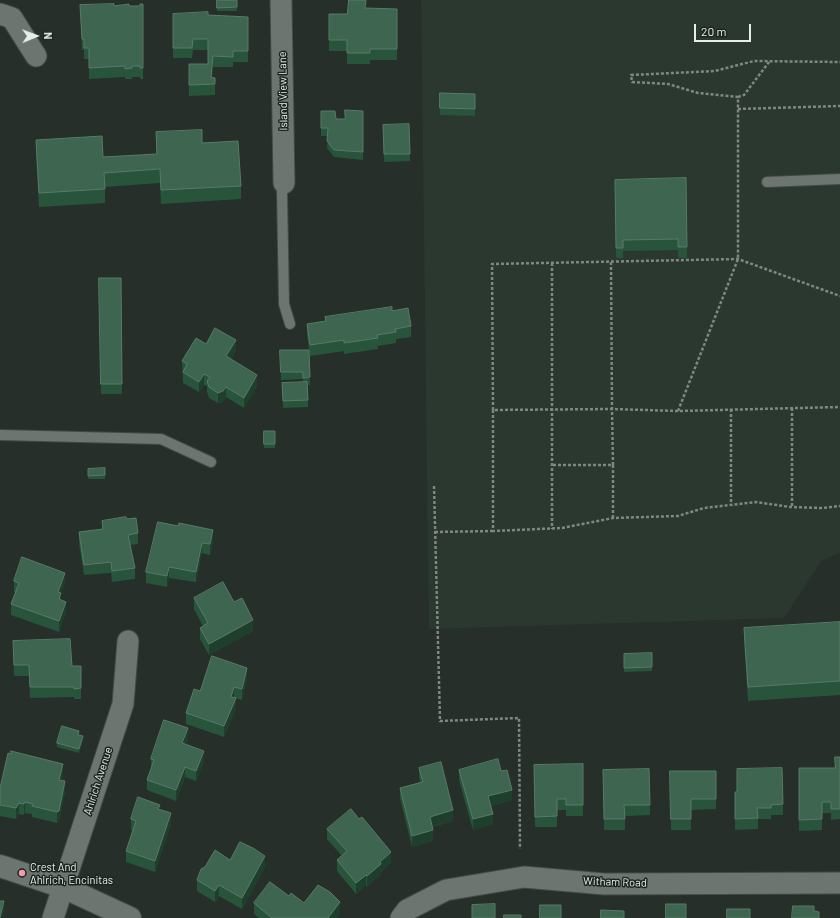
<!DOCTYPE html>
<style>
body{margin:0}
#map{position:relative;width:840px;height:918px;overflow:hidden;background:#272f2a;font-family:Barlow,sans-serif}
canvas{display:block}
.north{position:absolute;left:16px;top:16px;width:40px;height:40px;-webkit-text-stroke:3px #1d2520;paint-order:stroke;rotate:89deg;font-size:11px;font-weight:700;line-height:16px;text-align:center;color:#e8edea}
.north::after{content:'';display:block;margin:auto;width:14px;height:18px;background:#e8edea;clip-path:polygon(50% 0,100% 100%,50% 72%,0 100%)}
.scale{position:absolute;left:694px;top:24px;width:57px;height:18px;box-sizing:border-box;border:2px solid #e8edea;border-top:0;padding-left:5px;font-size:12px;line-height:14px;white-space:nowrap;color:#e8edea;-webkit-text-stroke:3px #1d2520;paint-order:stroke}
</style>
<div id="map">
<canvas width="840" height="918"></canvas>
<div class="north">N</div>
<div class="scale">20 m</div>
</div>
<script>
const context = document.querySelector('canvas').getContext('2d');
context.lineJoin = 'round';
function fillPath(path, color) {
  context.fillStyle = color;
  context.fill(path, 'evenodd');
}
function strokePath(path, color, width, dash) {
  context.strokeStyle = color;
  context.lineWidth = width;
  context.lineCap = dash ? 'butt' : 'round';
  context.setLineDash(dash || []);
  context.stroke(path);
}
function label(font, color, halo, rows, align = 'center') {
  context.font = font + ' Barlow,sans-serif';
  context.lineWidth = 3;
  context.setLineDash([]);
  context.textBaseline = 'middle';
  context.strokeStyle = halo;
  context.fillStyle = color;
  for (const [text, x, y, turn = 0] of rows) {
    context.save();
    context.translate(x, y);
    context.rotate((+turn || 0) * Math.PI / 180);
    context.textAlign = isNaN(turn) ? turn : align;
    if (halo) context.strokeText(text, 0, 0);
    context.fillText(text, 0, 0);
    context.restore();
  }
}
fillPath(new Path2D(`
 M421,0H840V553L822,560L784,618L429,629Z`), '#2a382f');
const lane = new Path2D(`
 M767,182L840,179
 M284,183L282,191L284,304L290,324
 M0,435L161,439L211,462`);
const street = new Path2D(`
 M281,0L284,183
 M0,14L12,18L36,56
 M53,918L123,704L128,641
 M401,918L407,910L446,890L524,877L604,884L840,883`);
const secondary = new Path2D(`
 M0,866L63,887L130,918`);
strokePath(lane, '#444a46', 12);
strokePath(street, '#444a46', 23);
strokePath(secondary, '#444a46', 24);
strokePath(new Path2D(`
 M738,97L744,95L769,62
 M738,109L840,106
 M611,262L612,409L678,411L840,407
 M552,263V529
 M792,408V507
 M731,409V505
 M493,410V531L562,528L613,518L678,516L704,508L756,502L790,507L823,508L840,506
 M678,411L738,259V97L698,93L668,84L632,82L631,75L715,71L754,61L840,62
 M553,465H613V518
 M613,465L612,409L493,410L492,264L738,259L840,296
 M434,486L440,721L519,718L520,849
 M435,532L493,531`), '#808783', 2.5, [3, 2]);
strokePath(lane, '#6c756f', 10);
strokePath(street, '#6c756f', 21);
strokePath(secondary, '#6c756f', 22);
fillPath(new Path2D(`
 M217,0H237V11H217Z
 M143,4V79H140V77H132V79H125V77L89,79V59H84V50H82L80,5L114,6H140Z
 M366,8L397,9V60H370V64H347V51H329V14H347Z
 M173,14L248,17V62H233V67H213L212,77L215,78V95L189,96V64H208V50H193L192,58H173Z
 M440,93L475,94V116L440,115Z
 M321,111L336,119H345L363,111V160L334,157L327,148L328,136H321Z
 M409,124L410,161L384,162L383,125Z
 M156,132L202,143L241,186V199L161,204L160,183L105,187V203L39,207L36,154V140L103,157L156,154Z
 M686,178L687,258H678V250L623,251V258H616L615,180Z
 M99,278H121L122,394H101Z
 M392,311L411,326V337L396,339V343L378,346V349L344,354V351L310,356L307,335V324L325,321V317Z
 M206,344L236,350L231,359L257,386L244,408L226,397L223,402L218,403L209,398L207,392V386L204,385L199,392L183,383L182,361Z
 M280,350H309L310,385H308V407L283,408L282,383L303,382V379L281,380Z
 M264,431H275V448H264Z
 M105,468V479H88V469Z
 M127,519L138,533V544L130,545L135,568V579L112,582L111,573L84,575L79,543V532L102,529V521Z
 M178,526L213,541L210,555L202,553L196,582L169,578L167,587L146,583V572Z
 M14,581L65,583L61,594V600L66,612L59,632L11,615V604L16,592H14Z
 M194,598L234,602L253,631L209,655L200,639V628L203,626L194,609Z
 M840,622V695L748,701L744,642V628Z
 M13,641L72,666H81V699H74V697L30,698L29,676H14Z
 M652,653V671L624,672V654Z
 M247,678L242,700L236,698V709L224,737L186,724V713L200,691Z
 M188,739L186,745L204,762L196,781L185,777L176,801L147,790V780L151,769V759Z
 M83,740L79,753L57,747V743Z
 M835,757H840V819L831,820V813H822V830L799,831V768H835Z
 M583,764V816H566V810H557V827H535L534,765Z
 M419,768L453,821L432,827L433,841L412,847L400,798V788L420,782L419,778Z
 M649,769L650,815L625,816V830H604L603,770Z
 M459,770L512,800L491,806L493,824L473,830L459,780Z
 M670,771H716V809L691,810V830H671Z
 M63,775L62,780L65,792L59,821L57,823L32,817V814L25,813L24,815L19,814L16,819L0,816V788Z
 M735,792L783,804V815H771V819H758V829L735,830Z
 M160,809L171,824L155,872L126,862V851L133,830H131V819Z
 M327,829L391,863L381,872V874L367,887L366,885L356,894L337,871V860L342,856L327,839Z
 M230,860L265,867L242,909L219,896L215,902L197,891V880Z
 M289,896L304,903L340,913L336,918H259L254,914V903Z`), '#28543c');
fillPath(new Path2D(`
 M213,56V67L211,84V77Z
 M236,340V350L226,367V356Z
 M204,374V385L199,392V382Z
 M257,375V386L244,408V398Z
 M226,387V397L223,402L218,403V393Z
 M213,530V541L210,555V544Z
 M202,543V553L196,582V572Z
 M169,567V578L167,587V576Z
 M65,573V583L61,594V604L59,610L58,592Z
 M66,602V612L59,632V621Z
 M253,620V631L209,655V644Z
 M247,668V678L242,700V689Z
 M234,687V698L231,697Z
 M236,698V709L224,737V726Z
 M188,728V739L182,754V743Z
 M83,736V740L79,753V749Z
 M204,751V762L196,781V771Z
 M63,764V775L59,791V780Z
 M185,767V777L176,801V790Z
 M65,781V792L59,821L57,823V812Z
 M512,790V800L488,807V796Z
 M25,802V813L24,815V804Z
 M19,803V814L16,819V808Z
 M453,810V821L430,827V817Z
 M171,813V824L155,872V861Z
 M493,814V824L473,830V819Z
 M433,830V841L412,847V836Z
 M391,852V863L381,872V874L367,887V876L380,862Z
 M265,856V867L242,909V898Z
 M366,875V885L356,894V883Z
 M219,885V896L215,902V891Z
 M4,901V912L2,918H0Z
 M340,902V913L336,918H328Z`), '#1f3f2d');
const building = new Path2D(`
 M217,0H237V7L217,8Z
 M349,0H366L365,8L397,9V49H370V53H347V40H329V14H347Z
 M114,4V6L129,4V6H140V4H143V68H140V66H132V68L125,69V66L89,68V48H84V39H82L80,5Z
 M208,12V15L248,17V51H233V57L213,56L211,77L215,78V84L189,85V64H208V39H193L192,48H173V14Z
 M440,93L475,94V109L440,108Z
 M345,110L363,111V152L334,150L327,141L328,128H321V111H335L336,119H345Z
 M409,124L410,154H384L383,125Z
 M202,130V143L238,141L241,186L161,190L160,169L104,173L105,189L39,193L36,140L102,136L103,157L157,154L156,132Z
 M686,178L687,247H678V239L623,240V248H616L615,180Z
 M99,278H121L122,384H101Z
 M392,307V311L408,308L411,326L395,329L396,332L377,335L378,338L344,343V340L310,345L307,324L326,321L325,317Z
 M215,328L236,340L226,356L257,375L244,398L226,387L223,391L218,393L209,387L207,381L210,377L204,374L199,382L183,372L187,364L182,361L196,338L206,344Z
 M280,350H309L310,377L303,378V372H281Z
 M307,382L308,400L283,401L282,383Z
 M264,431H275V444H264Z
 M105,468V475L88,476V469Z
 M126,517L127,519L136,518L138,533L128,535L135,568L112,571L111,562L84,565L79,532L103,529L102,521Z
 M158,522L178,526L179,523L213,530L210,544L202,543L196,572L169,567L167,576L146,572Z
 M22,557L65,573L58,592L61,593L59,599L66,602L59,621L11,604L19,583L14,581Z
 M223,582L234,602L242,598L253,620L209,644L200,628L208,623L194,598Z
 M840,622V681L748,687L744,628Z
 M70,639L72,666H81V688L74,689V687H30L29,665H14L13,641Z
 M652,653V667L624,668V654Z
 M212,656L247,668L242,689L234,687L231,697L236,698L224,726L186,713L194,689L200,691Z
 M164,720L188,728L182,743L204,751L196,771L185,767L176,790L147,780L154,760L151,759Z
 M62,726L79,731L78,735L83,736L79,749L57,743Z
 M11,751L63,764L59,780L65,781L59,811L57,812L32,806L33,804L25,802L24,804L19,803L16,808L0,805V788L8,753L11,754Z
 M835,757H840V809H831V802H822V819L799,820V768H835Z
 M498,759L501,771L507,770L512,790L488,796L493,814L473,819L459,770Z
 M441,762L453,810L430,817L433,830L412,836L400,788L423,782L419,768Z
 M583,764V805H566V799H557V816L535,817L534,765Z
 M782,768L783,804L771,805V808H757L758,818L735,819V792H737V769Z
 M649,769L650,805H624L625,819H604L603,770Z
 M670,771H716V799H691V819H671Z
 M138,797L160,805L158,809L171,813L155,861L126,851L136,821L131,819Z
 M351,809L359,819L362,817L391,852L380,862L381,864L367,876L366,875L356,883L337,860L347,851L327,829Z
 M240,842L253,848L265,856L242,898L219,885L215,891L197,880L201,869L205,867L215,850L230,860Z
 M270,882L289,896L291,893L304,903L318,885L330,892L340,902L328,918H272L254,903Z
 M0,901H4L0,917Z
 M495,904V918H472V905Z
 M666,904H686V918H666Z
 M540,905H561V918H540Z
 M793,906H814V911L819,912V918H792Z
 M727,909H750V918H727Z
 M601,910L624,911V918H601Z
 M504,915H521V918H504Z`);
fillPath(building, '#3d654f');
strokePath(building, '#587a67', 1);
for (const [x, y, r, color] of [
 [22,873,4,"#f39aac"]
]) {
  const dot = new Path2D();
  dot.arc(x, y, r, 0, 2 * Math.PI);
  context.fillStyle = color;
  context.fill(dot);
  strokePath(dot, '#1d2520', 1.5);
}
label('11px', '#e8edea', '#1d2520', [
 ["Island View Lane",283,91,-91],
 ["Ahlrich Avenue",98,781,-72],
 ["Witham Road",615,882,2]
]);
label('11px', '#e8edea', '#1d2520', [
 ["Crest And",30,867],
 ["Ahlrich, Encinitas",30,880]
], 'left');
</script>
